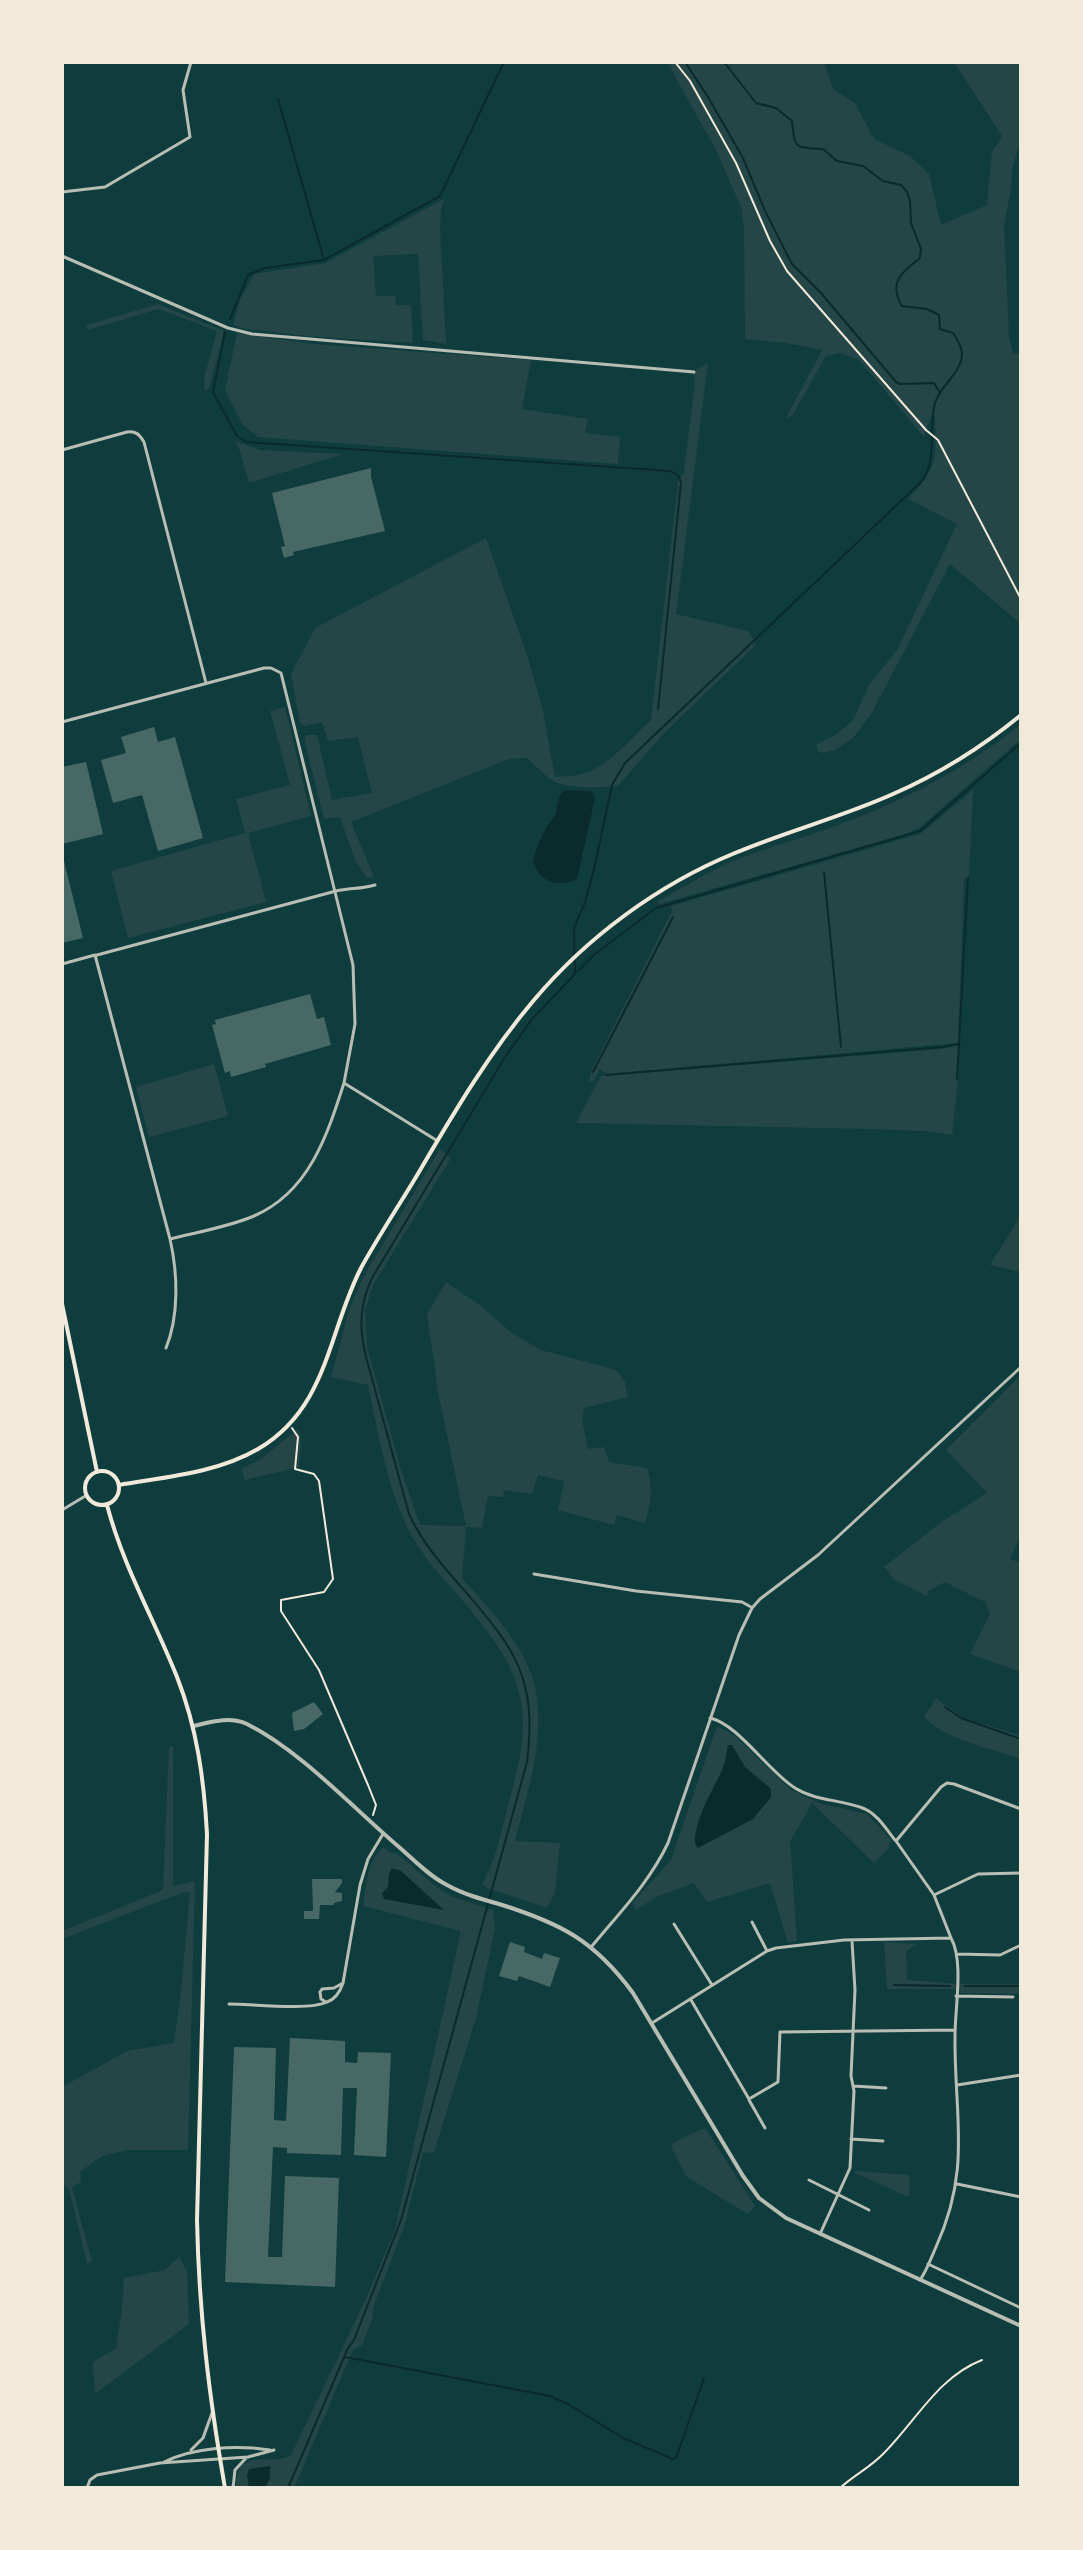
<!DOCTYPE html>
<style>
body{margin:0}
#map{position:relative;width:1083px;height:2550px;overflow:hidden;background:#0f3d3e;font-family:Lato,sans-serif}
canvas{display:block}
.frame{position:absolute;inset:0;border:64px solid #f1e9da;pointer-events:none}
</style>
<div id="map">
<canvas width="1083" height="2550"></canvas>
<div class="frame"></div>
</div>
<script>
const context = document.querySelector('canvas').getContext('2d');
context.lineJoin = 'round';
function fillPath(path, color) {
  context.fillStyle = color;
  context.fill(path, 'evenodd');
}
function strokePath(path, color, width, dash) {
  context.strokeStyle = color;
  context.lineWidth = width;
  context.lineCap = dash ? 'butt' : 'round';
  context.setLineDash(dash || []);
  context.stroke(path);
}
fillPath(new Path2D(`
 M667,62H824L833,89L855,103L874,139L910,156L929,174L941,225L987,205L992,152L1002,136L954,62H1021V139L1012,169L1011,189L1004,225L1009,336L1013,354H1021V624L950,564L871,714L853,738L835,750L822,753L817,750V744L837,734L853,720L869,685L897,650L957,524L908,499C940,466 935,459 935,416H931L924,437L859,360L840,353L826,356L792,416L786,418L822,350L786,343L745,339L744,227L741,207L716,150Z
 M444,199L441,209L440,228L446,344L423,340L418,254L373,256L376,296H395L396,305H411L413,343L306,336L246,329L233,325L240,300L254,274L325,263Z
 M158,304L224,331L209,389L205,390L204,378L217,331L159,309L87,330V325Z
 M237,333L313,344L531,360L522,409L588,419L585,433L620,437L618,464L258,437L243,425L225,390Z
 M708,363L676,614L748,631L756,645L664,733L618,786C602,787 565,790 552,780C543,774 535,765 527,758L509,759L351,822L374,877L367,878L355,860L340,817L324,819L304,738L307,735H317L332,800L372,793L358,737L328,741L322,722L304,726L300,723L291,674L315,628L486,538L529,661L543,711L555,777C568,776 582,776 593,770C615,759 633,736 651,720L678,482L684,472L695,381L693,374L697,369Z
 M235,441L260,450L343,454L249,483L240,451Z
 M285,707L311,816L248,833L266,902L128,938L111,871L245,833L236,799L290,785L270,711Z
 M1021,724V739L920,827L906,834L659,904L657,902C677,891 696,879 716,869C755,850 798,840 838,825C904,801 967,768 1021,724Z
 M973,790L969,876L964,879L958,1043L606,1074L600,1069L593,1082L589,1081L592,1069L672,911L671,906L920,834Z
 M959,1045L956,1080L958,1081L952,1135L925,1131L869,1129L576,1123L601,1076L942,1049Z
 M214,1064L228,1116L149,1137L136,1087Z
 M440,1149L451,1158L373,1285L365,1310L367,1347L401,1470L420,1525L466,1526L439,1397L427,1314L446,1282L481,1306L512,1333L541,1350L616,1370L625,1382L628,1397L584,1408L582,1420L588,1449L604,1447L609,1462L647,1468C653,1488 651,1504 645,1523L617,1515L614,1525L558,1510L564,1481L538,1475L532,1494L504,1490L503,1497L488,1496L482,1528L466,1527L462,1578C486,1605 513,1633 528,1666C552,1720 529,1787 515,1841L560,1843L555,1893L547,1908L490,1889L482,1884C496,1862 503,1824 510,1798C539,1701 519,1667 457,1594C441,1576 424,1558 412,1536C387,1491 379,1434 368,1385L331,1377L350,1307L365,1274Z
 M1021,1215V1272L990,1265Z
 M1021,1375V1534L1010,1559L1021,1563V1672L970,1654L990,1614L985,1602L945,1582L928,1591L927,1596L895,1580L884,1567L940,1523L987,1493L946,1450Z
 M298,1429L301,1438L299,1467L245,1480L241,1469L261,1459Z
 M936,1698L962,1717L1021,1736V1759C991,1748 945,1740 924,1717Z
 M717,1726L734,1735L791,1790L819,1803L867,1814L891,1840L888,1849L874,1863L812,1803L790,1842L797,1941L788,1943L770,1883L707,1902L694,1883L656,1897L636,1910L632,1903L671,1860Z
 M173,1746V1886L195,1881L188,2150H128L102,2156L80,2172L81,2182L72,2187L92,2262L87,2263L69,2189L62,2183V2087L127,2051L174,2043L181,1991L190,1892L181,1893L62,1939V1931L163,1890L169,1747Z
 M384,1847L389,1852L398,1854L435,1886L453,1897L493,1910L495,1929L476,2018L434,2152L423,2153L404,2227L374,2305L372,2320L362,2345L353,2350L294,2488H236C236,2444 270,2468 291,2455L365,2301L395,2230L461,1931L363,1906C366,1889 367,1857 384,1847Z
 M884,1942L917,1944L906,1951L907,1980L960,1984H1021V1994L960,1993L959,1989H887Z
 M701,2129H706L755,2206L748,2214L687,2177L671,2147L673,2143Z
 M855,2171L910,2175L909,2197L855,2173Z
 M179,2257L187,2271L189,2324L95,2394L93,2362L116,2348L122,2309L124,2278L165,2270Z`), '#244646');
fillPath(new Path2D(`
 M564,790L591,791L595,798L577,879C557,888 542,883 533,863L536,849L547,826L555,816L560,795Z
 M728,1745H732L745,1767L771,1789V1797L753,1819L698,1848L695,1844C694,1820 712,1792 722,1770C726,1762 726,1753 728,1745Z
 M392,1868L401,1871L444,1910L384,1899L382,1893L388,1887L389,1874Z
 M270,2466V2478L265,2488H249L247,2475L249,2469Z`), '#0a2a2b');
strokePath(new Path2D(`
 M685,62L708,97L743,158L765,211L792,264L821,293L896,382L900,384L934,383L939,391
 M278,99L324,260
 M230,319L248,275L265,268L324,260L440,196L504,62
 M225,332L213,392L237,436L247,442L670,471L678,475L681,482L658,709
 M824,872L841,1047
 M577,972L595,954L656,908L920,831L1021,743
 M593,1072L673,917
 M606,1075L942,1047L960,1044
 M957,1079L968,878
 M945,1707L961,1718L1021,1739
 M894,1985L950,1986
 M965,1986H1021
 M345,2357L550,2396L568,2404L623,2438L673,2459L676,2458L704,2378
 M288,2488L348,2348L354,2340L401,2220L527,1762C539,1669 508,1642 451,1575C434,1556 420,1538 409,1514L365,1353C359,1325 360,1304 372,1278L505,1057L532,1019L575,974L574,928L585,902L594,869L612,785L625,763L922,481C938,459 928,429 935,403C940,387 956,377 961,361C964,350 959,342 953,333L940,329L939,315L927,309L902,306C888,282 902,272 920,258L921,249L911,223L910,201L907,192L901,185L883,181L863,166L837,161L823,149C792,148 795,147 792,121L776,108L756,103L724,62`), '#0a2a2b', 2);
fillPath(new Path2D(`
 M371,468V477L385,531L293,552L294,555L284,558L281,547L285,546L272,493Z
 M154,727L158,742L175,737L203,838L158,851L142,795L113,803L101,760L126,753L121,737Z
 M86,762L103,834L62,844V767Z
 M62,853L83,938L62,943Z
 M310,994L317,1019L324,1017L331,1045L265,1064L266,1067L231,1077L230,1071L225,1073L212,1025L216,1024L215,1020Z
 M314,1702L323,1714L304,1729L294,1731L292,1713Z
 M312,1879H342V1883L335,1892L342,1893V1901L334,1903V1905H320L319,1919H304V1911H313Z
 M510,1942L525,1947L524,1952L542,1959L544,1953L560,1958L550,1987L519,1976L517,1981L499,1976Z
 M290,2038L345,2041V2062L357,2063L358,2052L391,2053L386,2157L354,2155L357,2088H343L341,2155L287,2153V2148L273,2147L268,2257H282L285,2176L339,2178L335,2287L225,2282L234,2047L276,2048L274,2120L286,2121Z`), '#486865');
strokePath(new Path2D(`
 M675,62L690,81L736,163L770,241L787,271L926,430L938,440L1021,599
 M292,1428L298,1437L295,1469L314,1474L319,1481L333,1579L324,1592L281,1600V1611L319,1670L368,1785L376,1805L373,1815
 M840,2488C854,2475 871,2467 884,2453C916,2421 938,2377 982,2360`), '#f1e9da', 2);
strokePath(new Path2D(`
 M62,192L105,187L190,137L183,90L191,62
 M62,256L228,328L252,334L694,372
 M62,450L127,432C136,431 139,434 144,442L206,683
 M62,722L264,668H271L281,673L353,965L355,1024L344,1083L436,1140
 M97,955L336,891C350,888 362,889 375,885
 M62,964L95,955L170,1239
 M166,1348C179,1316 178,1274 170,1239C198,1232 228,1227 254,1216C309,1192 327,1136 344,1083
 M62,1510L87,1495
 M534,1574L636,1591L742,1602L751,1607
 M710,1718C738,1724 768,1771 795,1788C817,1802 842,1799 865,1809C878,1815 886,1829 895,1840
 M934,1895L978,1874L1021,1873
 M752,1922L767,1951
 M674,1924L712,1985
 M951,1938L934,1895L896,1841L941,1787L947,1783L954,1784L1021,1809
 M592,1946C620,1912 649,1883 668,1843L739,1635L752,1608L760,1599L818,1555L1021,1367
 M957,1954L1000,1955L1021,1945
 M956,1996L1013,1997
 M691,2000L749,2099L778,2082L780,2032L955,2030
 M326,2002L321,1999L320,1992L322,1989L334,1988L343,1983
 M229,2004C252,2004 308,2011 327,2002C336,1999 340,1992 343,1983L360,1885L368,1859L383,1834
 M652,2023L767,1951L776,1948L844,1940L951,1938C964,1961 955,2008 955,2035C954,2116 972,2168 936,2247C931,2258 927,2270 920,2280
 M957,2085L1021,2075
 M853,2086L886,2088
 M749,2100L765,2128
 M851,2139L883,2141
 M809,2180L869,2210
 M957,2184L1021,2197
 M820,2234L850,2168L854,2091L851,2076L855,1990L852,1941
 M928,2264L1021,2308
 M191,2450L203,2438L212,2413
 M164,2462C195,2447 236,2445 270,2450
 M87,2488L90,2480L97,2475L160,2463L248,2457L274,2450
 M233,2488L235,2470L247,2457`), '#b8beb3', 3);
strokePath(new Path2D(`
 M193,1726C211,1722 229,1716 247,1724C301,1751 353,1808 399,1847C414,1860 429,1876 447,1885C463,1894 481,1899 499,1904C560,1923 594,1940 633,1993L743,2176L759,2198L786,2218L1021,2326`), '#b8beb3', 4);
strokePath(new Path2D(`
 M62,1304L97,1472
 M85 1488a17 17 0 1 1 34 0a17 17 0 1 1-34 0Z
 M119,1485C165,1477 217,1473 258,1449C328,1408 328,1332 361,1268C378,1237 398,1207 416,1177C452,1116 488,1054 534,1000C587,937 659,884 735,853C787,831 842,817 893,794C939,774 982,747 1021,715
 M107,1505C123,1566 154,1619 177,1677C197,1728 204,1779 207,1834L197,2220C199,2314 209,2396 225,2488`), '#f1e9da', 4);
</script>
